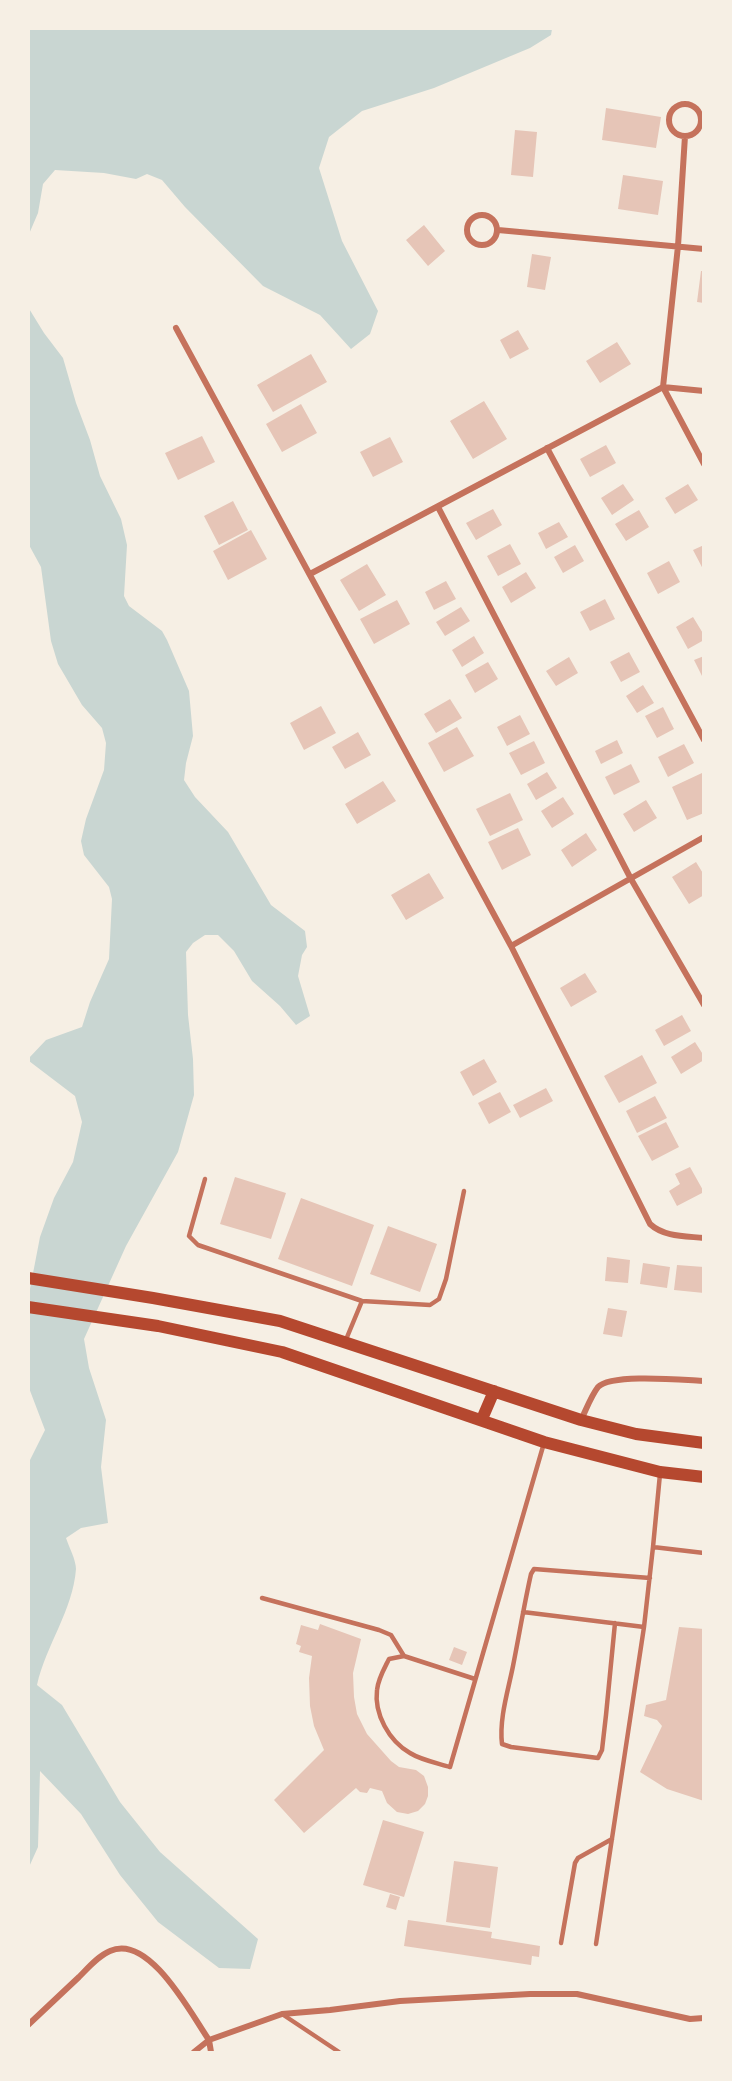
<!DOCTYPE html>
<style>
body{margin:0}
#map{position:relative;width:732px;height:2081px;overflow:hidden;background:#f6efe4;font-family:Inter,sans-serif}
canvas{display:block}
.frame{position:absolute;inset:0;border:30px solid #f6efe4;pointer-events:none}
</style>
<div id="map">
<canvas width="732" height="2081"></canvas>
<div class="frame"></div>
</div>
<script>
const context = document.querySelector('canvas').getContext('2d');
context.lineJoin = 'round';
function fillPath(path, color) {
  context.fillStyle = color;
  context.fill(path, 'evenodd');
}
function strokePath(path, color, width, dash) {
  context.strokeStyle = color;
  context.lineWidth = width;
  context.lineCap = dash ? 'butt' : 'round';
  context.setLineDash(dash || []);
  context.stroke(path);
}
fillPath(new Path2D(`
 M29,28H552V29L551,35L530,48L434,88L362,111L329,137L319,168L342,241L378,311L370,334L351,349L320,315L263,286L185,207L162,180L147,174L136,179L104,173L55,170L43,184L38,213L29,234Z
 M28,307L44,333L63,358L76,403L90,440L100,476L121,519L127,545L124,596L129,606L162,631L167,640L189,691L193,736L186,763L184,780L195,797L228,832L271,905L305,931L307,947L302,955L298,976L310,1016L296,1025L280,1006L252,981L234,951L218,935H205L193,943L186,952L188,1015L193,1059L194,1095L178,1152L126,1246L84,1339L89,1368L106,1420L101,1467L108,1523L81,1528L66,1538C69,1547 76,1560 76,1569C73,1610 46,1645 37,1685L62,1705L120,1802L160,1852L258,1939L250,1969L219,1968L158,1922L120,1875L81,1814L40,1771L38,1847L29,1867L28,1464L45,1430L29,1388V1294L40,1237L54,1198L73,1162L82,1122L75,1096L29,1061V1058L46,1040L82,1027L90,1002L109,959L112,899L109,887L84,855L81,841L86,819L104,770L106,743L102,728L82,705L58,664L51,641L41,567L29,545Z`), '#c9d6d2');
fillPath(new Path2D(`
 M606,108L661,117L656,148L602,140Z
 M515,130L537,132L533,177L511,175Z
 M623,175L663,181L658,215L618,209Z
 M424,225L445,251L428,266L406,240Z
 M532,254L551,257L545,290L527,287Z
 M701,271H704V303L697,302Z
 M518,330L529,349L510,359L500,340Z
 M617,342L631,364L600,383L586,361Z
 M311,354L327,382L273,412L257,385Z
 M484,401L507,439L473,459L450,421Z
 M301,404L317,433L282,452L266,424Z
 M202,436L215,462L178,480L165,453Z
 M390,437L403,462L373,477L360,452Z
 M606,445L616,463L590,477L580,459Z
 M623,484L634,500L612,515L601,498Z
 M688,484L698,500L675,514L665,498Z
 M233,501L248,530L219,545L204,516Z
 M493,509L502,525L476,540L466,523Z
 M639,510L649,527L626,541L615,524Z
 M559,522L568,537L546,549L538,533Z
 M251,530L267,559L228,580L213,551Z
 M510,544L521,564L498,576L487,556Z
 M575,545L584,561L563,573L554,557Z
 M704,545V571L693,550Z
 M669,561L680,582L658,594L647,573Z
 M367,564L386,595L359,611L340,580Z
 M526,572L536,588L511,603L502,587Z
 M446,581L456,599L434,610L425,592Z
 M605,599L615,619L590,631L580,612Z
 M397,600L410,624L374,644L360,619Z
 M461,607L470,621L445,636L436,622Z
 M693,617L704,635V640L688,649L676,627Z
 M474,636L484,653L462,667L452,650Z
 M629,652L640,672L621,682L610,662Z
 M704,656V680L694,660Z
 M569,657L578,673L556,686L546,671Z
 M488,662L498,679L475,693L465,675Z
 M643,685L654,703L637,713L626,696Z
 M450,699L462,718L436,733L424,714Z
 M321,706L336,733L304,750L290,723Z
 M663,707L674,729L657,738L645,716Z
 M520,715L530,734L507,746L497,727Z
 M457,727L474,756L444,772L428,743Z
 M358,732L371,755L345,769L332,747Z
 M617,740L623,753L601,764L595,751Z
 M534,741L545,763L521,775L509,753Z
 M684,744L694,763L668,777L658,757Z
 M631,764L640,782L614,795L605,777Z
 M547,772L557,788L536,800L527,784Z
 M702,773L704,813L687,820L672,787Z
 M383,781L396,801L357,824L345,804Z
 M510,793L523,820L490,836L476,809Z
 M563,797L574,814L552,828L541,811Z
 M646,800L657,818L634,832L623,814Z
 M518,828L531,855L502,870L488,842Z
 M586,833L597,850L572,867L561,850Z
 M696,862L704,875V895L689,904L672,877Z
 M429,873L444,898L406,920L391,895Z
 M585,973L597,992L571,1007L560,988Z
 M682,1015L691,1031L664,1046L655,1030Z
 M695,1042L704,1056V1060L681,1074L671,1057Z
 M642,1055L657,1083L619,1103L604,1076Z
 M484,1059L497,1082L473,1096L460,1072Z
 M546,1088L553,1101L520,1118L513,1105Z
 M500,1092L511,1112L489,1124L478,1103Z
 M655,1096L667,1118L637,1133L626,1111Z
 M666,1122L679,1147L652,1161L638,1136Z
 M690,1167L704,1192L677,1206L669,1191L680,1184L675,1174Z
 M235,1177L286,1193L271,1239L220,1224Z
 M301,1198L374,1225L352,1286L278,1259Z
 M388,1226L437,1244L420,1292L370,1274Z
 M607,1257L630,1260L628,1283L605,1281Z
 M643,1263L670,1267L667,1288L640,1284Z
 M677,1265L704,1267V1293L674,1290Z
 M608,1308L627,1311L622,1337L603,1334Z
 M320,1624L361,1639L353,1673L354,1697L357,1714L367,1734L391,1761L399,1767L416,1770L424,1776L428,1787V1796L425,1804L418,1811L408,1814L397,1812L387,1803L382,1791L370,1788L367,1793L360,1792L356,1788L304,1833L274,1800L324,1750L314,1726L310,1706L309,1678L312,1656L299,1652L301,1646L296,1644L301,1625L318,1630Z
 M679,1627L704,1629V1801L667,1789L640,1772L662,1726L657,1720L644,1716L646,1705L666,1700Z
 M454,1647L467,1652L462,1665L449,1660Z
 M383,1820L424,1832L404,1897L363,1885Z
 M454,1861L498,1867L490,1928L446,1922Z
 M390,1894L400,1897L396,1910L386,1907Z
 M408,1920L492,1932L491,1938L540,1946L539,1957L532,1956L531,1965L404,1946Z`), '#e6c5b7');
strokePath(new Path2D(`
 M205,1179L189,1236L198,1245L362,1301L430,1305L439,1299L446,1279L464,1191
 M345,1342L362,1301
 M660,1474L653,1547L704,1553
 M262,1598L379,1630L391,1635L404,1656L475,1679
 M523,1612L644,1627
 M615,1623L606,1715L602,1750L598,1758L511,1747L502,1744C499,1719 508,1691 513,1666C519,1636 524,1605 531,1574L534,1569L650,1578
 M404,1656L389,1659C384,1669 378,1679 377,1690C374,1714 389,1741 410,1753C421,1760 437,1763 450,1767L544,1443
 M561,1943L575,1863L578,1858L612,1839
 M596,1944L644,1627L653,1547
 M282,2014L339,2052`), '#c5725c', 4.5);
strokePath(new Path2D(`
 M669 120a16 16 0 1 1 32 0a16 16 0 1 1-32 0Z
 M467 230a15 15 0 1 1 30 0a15 15 0 1 1-30 0Z
 M498,230L704,249
 M176,328L511,946L650,1224C664,1237 685,1236 704,1238
 M663,387L678,246L685,136
 M663,387L704,464
 M663,387L704,391
 M547,448L704,740
 M438,507L631,879L704,1005
 M310,574L663,387
 M511,946L704,837
 M581,1420C586,1410 591,1396 598,1387C611,1373 683,1380 704,1381
 M28,2025C45,2009 62,1993 79,1977C88,1968 98,1956 110,1951C149,1933 191,2014 209,2040L194,2052
 M211,2052L209,2040L282,2014L330,2010L400,2001L530,1994H577L690,2019L704,2018`), '#c5725c', 6);
strokePath(new Path2D(`
 M28,1278L153,1298L280,1321L581,1420L636,1434L704,1443
 M28,1307L158,1326L282,1352L544,1442L660,1472L704,1477
 M482,1419L494,1391`), '#b5482f', 12);
</script>
